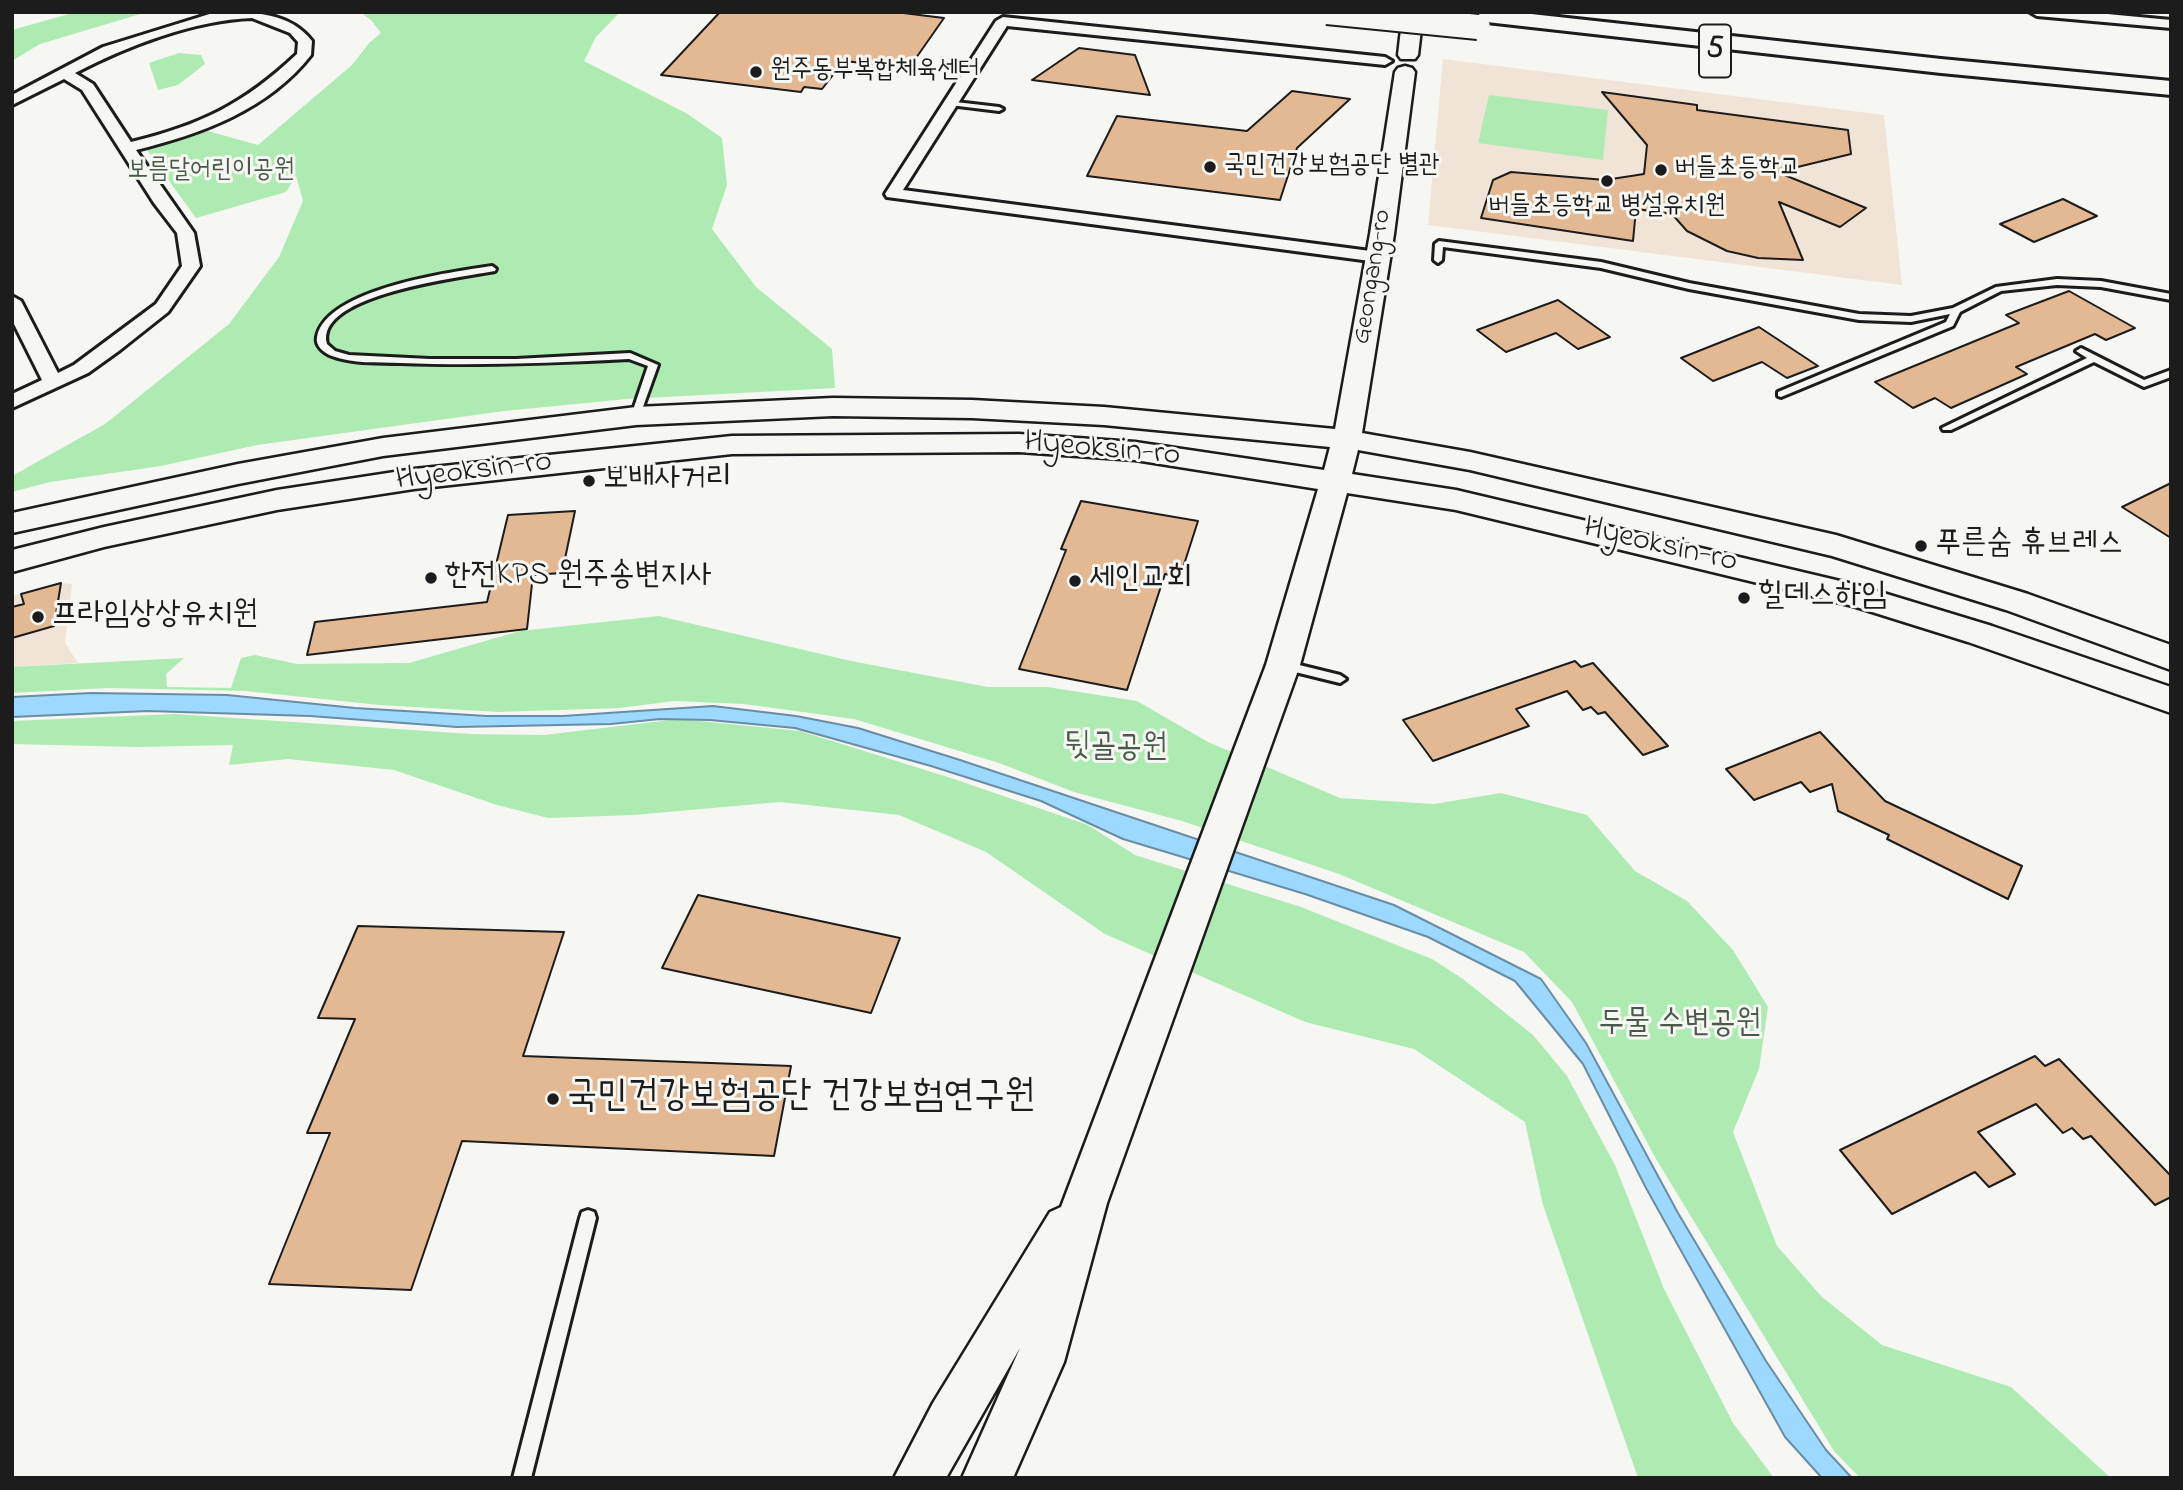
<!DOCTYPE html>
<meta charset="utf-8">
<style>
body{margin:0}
#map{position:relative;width:2183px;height:1490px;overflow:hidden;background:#f6f6f2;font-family:"Indie Flower",sans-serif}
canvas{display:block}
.frame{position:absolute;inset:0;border:14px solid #1c1c1c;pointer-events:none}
</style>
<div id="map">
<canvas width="2183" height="1490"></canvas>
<div class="frame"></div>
</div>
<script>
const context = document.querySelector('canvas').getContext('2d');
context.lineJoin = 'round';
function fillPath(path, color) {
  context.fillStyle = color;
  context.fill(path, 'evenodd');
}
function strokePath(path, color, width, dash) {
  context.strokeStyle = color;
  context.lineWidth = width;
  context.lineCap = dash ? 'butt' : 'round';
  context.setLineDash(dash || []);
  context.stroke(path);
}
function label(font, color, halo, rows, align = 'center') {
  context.font = font + ' "Indie Flower","Poor Story",sans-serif';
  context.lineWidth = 6;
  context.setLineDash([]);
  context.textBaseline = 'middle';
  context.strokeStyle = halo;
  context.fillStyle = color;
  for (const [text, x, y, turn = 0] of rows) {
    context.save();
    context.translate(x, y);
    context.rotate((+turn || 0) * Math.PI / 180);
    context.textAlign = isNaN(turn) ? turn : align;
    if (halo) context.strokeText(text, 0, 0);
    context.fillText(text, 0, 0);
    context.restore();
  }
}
fillPath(new Path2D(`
 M1443,59L1884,115L1902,285L1428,225Z
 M61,583L72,584L65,643L78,663L12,667V596Z`), '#f0e4d6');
fillPath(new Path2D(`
 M76,12H147L40,44L12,61V30Z
 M360,12H620L596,37L584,61L686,113L722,138L727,185L712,229L756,287L832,349L835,388L627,399L504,411L257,445L161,466L50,482L12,492V476L105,424L229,324L279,257L303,201L296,176L286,192L196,218L146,149L164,141L208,131L258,145L352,65L369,43L381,33L371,20Z
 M179,53L201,55L205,64L178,85L158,90L149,63Z
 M1489,95L1608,110L1603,160L1478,143Z
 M659,616L851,661L988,687H1047L1137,701L1208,742L1340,798L1434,804L1501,793L1587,815L1635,871L1687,901L1733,950L1768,1007L1759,1069L1733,1132L1777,1246L1822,1297L1882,1345L2011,1387L2111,1478H1860L1834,1451L1656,1159L1572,1002L1524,952L1339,874L1182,821L1074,792L999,763L854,719L744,704L674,701L620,708L498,712L380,705L245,691L108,688L12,693V667L184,658L166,674L167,687L231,688L241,658L255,655L297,664L409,663L520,631Z
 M175,714L471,734L544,735L679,719L800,731L951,778L1088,825L1135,855L1301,907L1432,959L1463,979L1533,1035L1567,1076L1615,1165L1664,1289L1733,1423L1774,1478H1638L1543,1205L1525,1122L1414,1049L1305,1022L1105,934L986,852L899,815L780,802L634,815L548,818L497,805L394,770L288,759L229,765L233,745L136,747L12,744V721Z`), '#aeebb2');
const water = new Path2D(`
 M91,693L227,695L355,708L487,716H563L713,706L796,716L858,728L960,760L1394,905L1541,979L1586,1043L1678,1213L1766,1361L1826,1450L1852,1478H1822L1785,1437L1646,1188L1583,1064L1515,981L1428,937L1305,894L1123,839L1041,801L931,766L795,728L710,720L660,719L611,724L457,727L310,716L148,711L12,717V697Z`);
fillPath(water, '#9dd9fe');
strokePath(water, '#698da4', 2);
const building = new Path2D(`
 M720,12H895L944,18L909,68L844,61L822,89L804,87L801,92L661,75Z
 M1079,48L1135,55L1150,95L1032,80Z
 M1292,91L1350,99L1297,148L1280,200L1087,176L1117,116L1247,131Z
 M1602,92L1697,105V110L1848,130L1851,154L1777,172L1866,208L1840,227L1779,202L1803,260L1758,258L1727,251L1687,231L1672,214L1636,209L1633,241L1481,218L1493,180L1511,172L1605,180L1644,174L1647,145Z
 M2063,199L2097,216L2034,242L2000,224Z
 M2069,291L2135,328L2106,340L2095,334L2016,367L2027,374L1951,408L1935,398L1913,408L1875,382L2019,323L2006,315Z
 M1558,300L1610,337L1578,349L1556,333L1506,352L1477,330Z
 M1759,327L1818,366L1787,378L1762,362L1713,381L1681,358Z
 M2171,483V538L2122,507Z
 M1081,501L1198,521L1180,577L1165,574L1127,690L1019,669L1066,550L1061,549Z
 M575,511L562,573L533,575L527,629L307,655L315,622L487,602L508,515Z
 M61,583L54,626L12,638V607L24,604L21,594Z
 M1575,661L1581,667L1593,663L1668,746L1643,755L1605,712L1598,714L1591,707L1583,710L1567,691L1516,709L1529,726L1433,761L1403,720Z
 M1820,732L1885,801L2022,866L2008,899L1887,839L1889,835L1838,811L1832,784L1810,792L1801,782L1754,800L1726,769Z
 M698,895L900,938L871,1013L662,968Z
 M358,926L564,932L523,1056L791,1066L774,1156L462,1141L411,1290L269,1284L330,1133H307L355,1019L318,1018Z
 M2035,1056L2045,1066L2059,1059L2171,1176V1197L2155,1205L2091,1136L2083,1139L2072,1128L2063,1133L2036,1104L1978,1132L2015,1174L1989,1187L1975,1172L1892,1214L1840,1150Z`);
fillPath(building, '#e3b993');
strokePath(building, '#1c1c1c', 2);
const lane = new Path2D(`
 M947,101L999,107L1003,109L999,111L950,105L946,103Z
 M1439,241L1601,262L1689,283L1859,314L1911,316L1953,308L1996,287L2057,279L2101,281L2171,294V300L2101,287L2057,285L2001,291L1960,312L1953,326L1781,397L1778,396V392L1946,322L1950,314L1911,322L1859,320L1689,289L1601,268L1443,247L1442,260L1438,263L1434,260L1435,244Z
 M492,266L496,269L495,271C464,277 314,294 327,344L335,351L349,355L430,359H516L630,353L658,365L639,418L636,419L631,416L648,366L629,359C552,363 477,366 400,363C377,362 353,364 332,356C324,353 315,346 317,337C326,289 451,272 492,266Z
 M2081,348L2144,380L2171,370V377L2144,387L2094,362L1951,430H1943L1942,428L2087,358L2076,351Z
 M1283,661L1340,675L1346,679L1340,683L1279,668L1277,665Z
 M588,1210L594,1212L596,1218L531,1478H513L580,1218L582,1212Z`);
const street = new Path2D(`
 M216,12C250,12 289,11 312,41L311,55C268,110 201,134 136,150L194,233L200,266L168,312L120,350L88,373L12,408V394L42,380L12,320V296L21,301L58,373L74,365L156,304L182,266L177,233L154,203L82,90L64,79L12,105V95L103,47ZM252,18L290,33L298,42L297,54C244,104 201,125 131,142L93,84L75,73C127,46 194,20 252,18Z
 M2030,12H2086L2171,20V28L2037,16Z
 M1003,17L1385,57L1392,61L1385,65L1007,26L903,190L1378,252L1387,257L1378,262L887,197L885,194L996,21Z`);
const secondary = new Path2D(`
 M1403,12H1423L1418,55L1415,59H1401L1398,55Z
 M1405,66L1412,68L1415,72L1394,234L1362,433L1470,452L1836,535L2028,594L2171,645V670L2006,610L1832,556L1470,470L1358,450L1352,474L1456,490L1857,585L1992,626L2171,687V713L1968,642L1853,606L1456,510L1347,493L1300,665L1107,1203L1064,1362L1013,1478H962L1020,1348L946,1478H894L933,1403L1050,1212L1061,1207L1266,665L1318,489L1135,460L1019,452L732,454L414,489L277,510L104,547L12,572V550L104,527L277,490L414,469L732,436L1019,434L1135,442L1324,470L1330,447L1104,425L972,418L833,416L636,425L383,456L238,484L12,533V513L238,464L383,438L636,407L833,398L972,400L1104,407L1335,429L1370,234L1395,72L1398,68Z`);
const highway = new Path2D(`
 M1440,12H1513L1941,59L2171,81V95L1941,73L1451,18L1443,17Z`);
strokePath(lane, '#1c1c1c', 6);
strokePath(street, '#1c1c1c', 6);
strokePath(secondary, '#1c1c1c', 5);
strokePath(highway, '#1c1c1c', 6);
fillPath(lane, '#f6f6f2');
fillPath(street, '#f6f6f2');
fillPath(secondary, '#f6f6f2');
fillPath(highway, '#f6f6f2');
const highwayBridge = new Path2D(`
 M1327,12L1478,27`);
strokePath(highwayBridge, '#1c1c1c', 28, []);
strokePath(highwayBridge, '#f6f6f2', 24);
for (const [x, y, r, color] of [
 [756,72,7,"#1c1c1c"],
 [1210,167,7,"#1c1c1c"],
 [1661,170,7,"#1c1c1c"],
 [1607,181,7,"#1c1c1c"],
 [589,481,7,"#1c1c1c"],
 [1921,546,7,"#1c1c1c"],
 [431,578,7,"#1c1c1c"],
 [1075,581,7,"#1c1c1c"],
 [1744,598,7,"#1c1c1c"],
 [38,617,7,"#1c1c1c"],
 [553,1099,7,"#1c1c1c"]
]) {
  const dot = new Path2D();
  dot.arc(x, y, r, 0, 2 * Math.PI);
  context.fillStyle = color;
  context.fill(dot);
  strokePath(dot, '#f6f6f2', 2.5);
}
label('26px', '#1c1c1c', '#f6f6f2', [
 ["원주동부복합체육센터",770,72],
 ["국민건강보험공단 별관",1224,167],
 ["버들초등학교",1675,170],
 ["버들초등학교 병설유치원",1607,208,"center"]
], 'left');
label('26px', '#485a49', '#f6f6f2', [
 ["보름달어린이공원",211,172]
]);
label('26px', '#1c1c1c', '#f6f6f2', [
 ["Geongang-ro",1374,277,-81]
]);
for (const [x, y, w] of [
 [1715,51,32]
]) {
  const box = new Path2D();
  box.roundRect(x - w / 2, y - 26.5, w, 53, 5);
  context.fillStyle = '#f6f6f2';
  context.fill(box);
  strokePath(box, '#1c1c1c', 2);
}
label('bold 30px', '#1c1c1c', null, [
 ["5",1715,51]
]);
label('32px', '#1c1c1c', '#f6f6f2', [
 ["Hyeoksin-ro",1102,451,5],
 ["Hyeoksin-ro",474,473,-7],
 ["Hyeoksin-ro",1660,547,13]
]);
label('32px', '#1c1c1c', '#f6f6f2', [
 ["보배사거리",603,481],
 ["푸른숨 휴브레스",1935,546],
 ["한전KPS 원주송변지사",445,578],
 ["세인교회",1089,581],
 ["힐데스하임",1758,598],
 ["프라임상상유치원",52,617]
], 'left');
label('32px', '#485a49', '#f6f6f2', [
 ["뒷골공원",1116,750],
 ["두물 수변공원",1680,1026]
]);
label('38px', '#1c1c1c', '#f6f6f2', [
 ["국민건강보험공단 건강보험연구원",567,1099]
], 'left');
</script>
